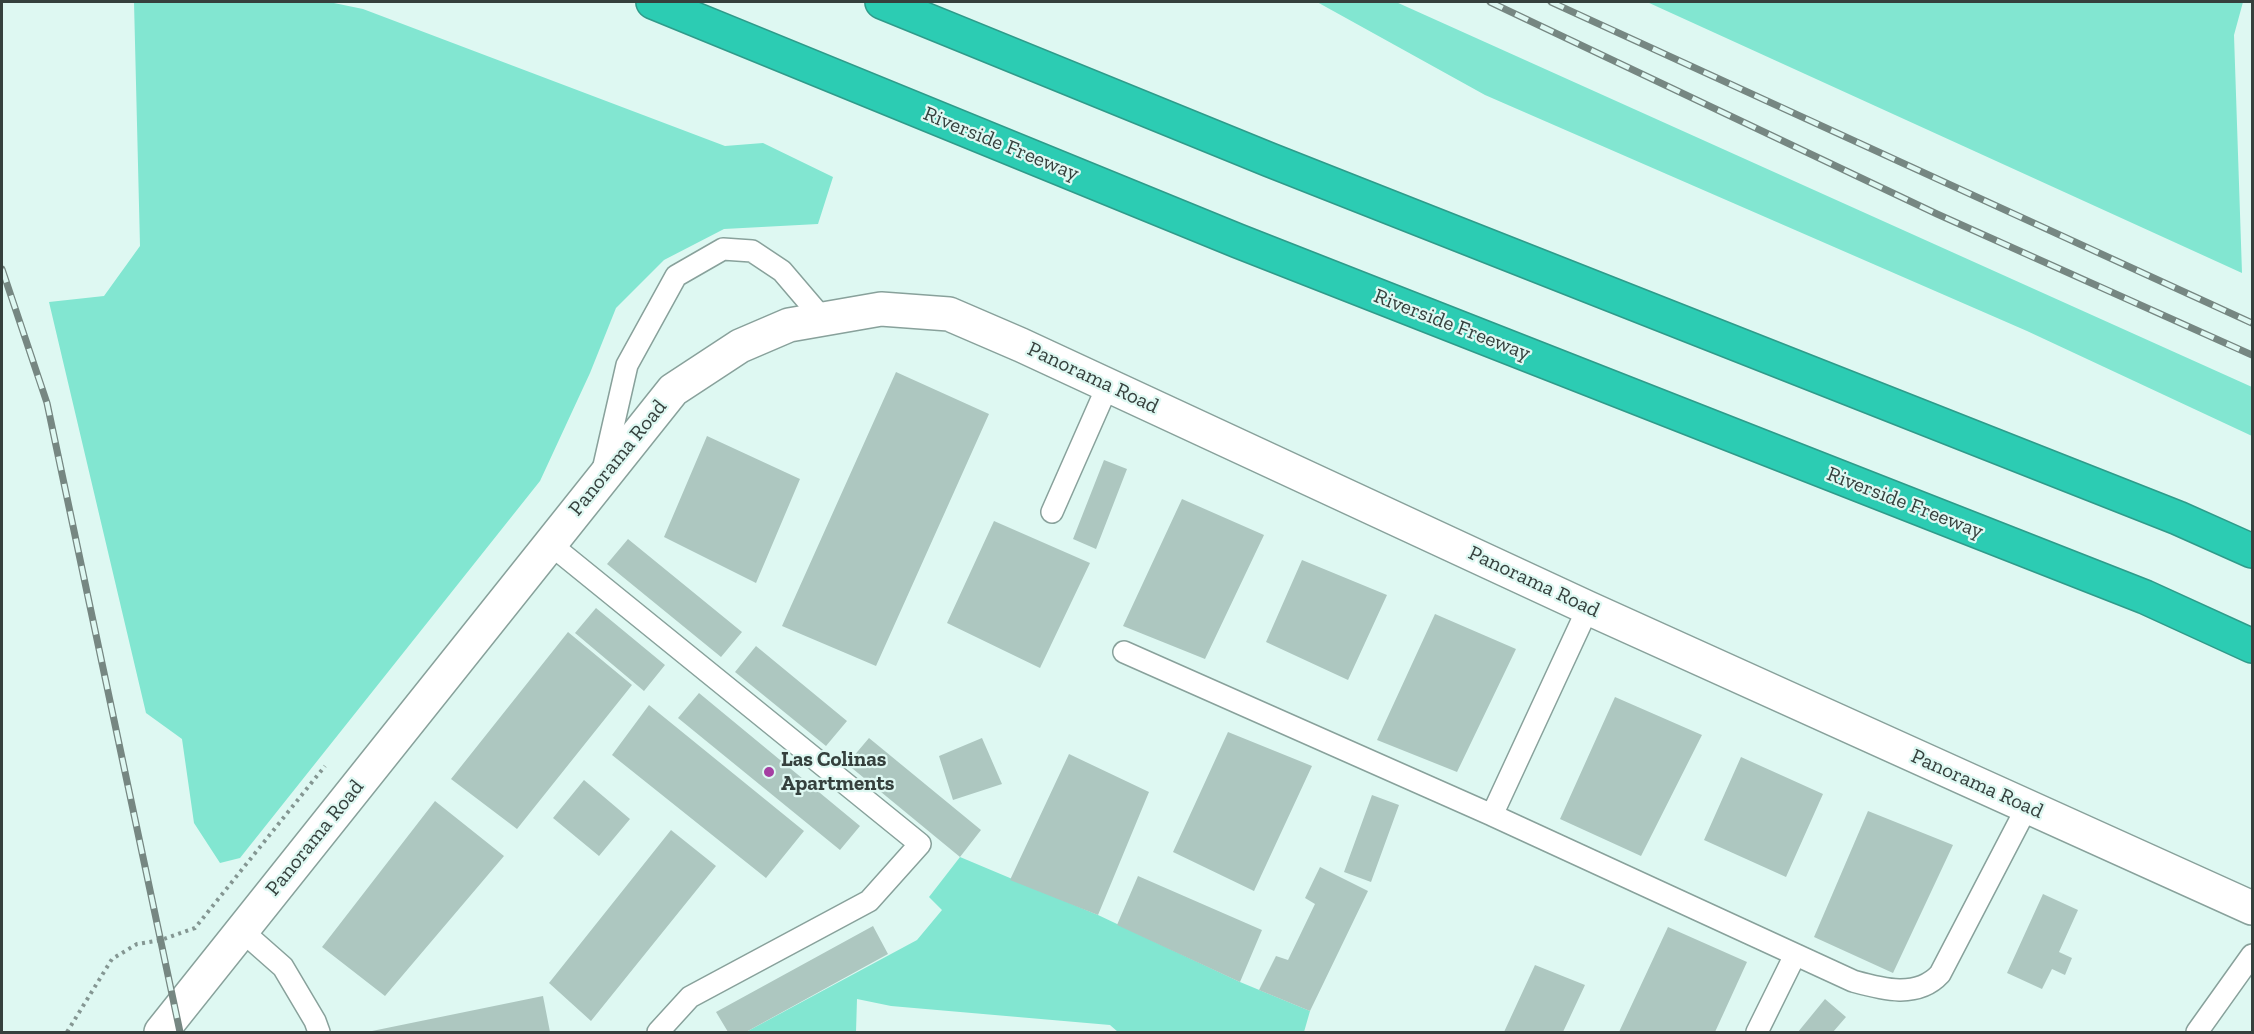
<!DOCTYPE html>
<style>
body{margin:0}
#map{position:relative;width:2254px;height:1034px;overflow:hidden;background:#def8f2;font-family:"Zilla Slab",serif}
canvas{display:block}
.frame{position:absolute;inset:0;border:3px solid #35403d;pointer-events:none}
</style>
<div id="map">
<canvas width="2254" height="1034"></canvas>
<div class="frame"></div>
</div>
<script>
const context = document.querySelector('canvas').getContext('2d');
context.lineJoin = 'round';
function fillPath(path, color) {
  context.fillStyle = color;
  context.fill(path, 'evenodd');
}
function strokePath(path, color, width, dash) {
  context.strokeStyle = color;
  context.lineWidth = width;
  context.lineCap = dash ? 'butt' : 'round';
  context.setLineDash(dash || []);
  context.stroke(path);
}
function label(font, color, halo, rows, align = 'center') {
  context.font = font + ' "Zilla Slab",serif';
  context.lineWidth = 4.5;
  context.setLineDash([]);
  context.textBaseline = 'middle';
  context.strokeStyle = halo;
  context.fillStyle = color;
  for (const [text, x, y, turn = 0] of rows) {
    context.save();
    context.translate(x, y);
    context.rotate((+turn || 0) * Math.PI / 180);
    context.textAlign = isNaN(turn) ? turn : align;
    if (halo) context.strokeText(text, 0, 0);
    context.fillText(text, 0, 0);
    context.restore();
  }
}
fillPath(new Path2D(`
 M134,2H329L363,9L725,146L763,143L833,177L818,224L724,229L664,260L616,308L590,373L540,481L240,858L220,863L194,823L182,739L146,713L49,302L104,296L140,246Z
 M1317,2H1396L2252,387V436L2027,331L1485,95Z
 M1647,2H2243L2234,35L2242,273Z
 M960,857L1098,915L1240,982L1310,1011L1304,1032H1118L1110,1025L891,1006L857,999L856,1032H746L917,940L942,910L929,897Z`), '#82e6d1');
fillPath(new Path2D(`
 M896,372L989,414L876,666L782,626Z
 M707,436L800,479L756,583L664,537Z
 M1104,460L1127,469L1096,549L1073,539Z
 M1182,499L1264,535L1205,659L1123,626Z
 M994,521L1090,563L1040,668L947,623Z
 M628,539L742,632L721,657L607,564Z
 M1302,560L1387,595L1348,680L1266,642Z
 M596,608L665,665L644,691L575,633Z
 M1435,614L1516,649L1457,772L1377,740Z
 M568,632L632,685L517,829L451,779Z
 M756,646L847,721L826,746L735,672Z
 M699,693L860,826L840,850L678,718Z
 M1615,697L1702,735L1641,856L1560,819Z
 M649,705L804,831L766,878L612,755Z
 M1228,732L1312,766L1254,891L1173,852Z
 M869,738L981,830L960,857L847,764Z
 M982,738L1002,784L953,800L939,756Z
 M1069,754L1149,792L1098,915L1010,880Z
 M1741,757L1823,794L1786,877L1704,840Z
 M584,780L630,819L599,856L553,818Z
 M1372,795L1399,805L1371,882L1344,872Z
 M435,801L504,856L385,996L322,947Z
 M1868,811L1953,845L1893,973L1814,937Z
 M671,830L716,866L591,1021L549,983Z
 M1320,867L1368,891L1310,1011L1259,990L1276,956L1288,960L1315,904L1305,898Z
 M1138,876L1262,930L1240,982L1117,925Z
 M2043,894L2078,910L2059,952L2072,958L2065,975L2052,969L2042,989L2007,973Z
 M873,926L888,954L746,1032H728L716,1012Z
 M1668,927L1747,962L1715,1032H1619Z
 M1535,965L1585,985L1563,1032H1504Z
 M543,996L550,1032H373L372,1031Z
 M1825,999L1846,1017L1833,1032H1798Z`), '#adc7c0');
const service = new Path2D(`
 M603,470L627,365L676,276L723,249L752,251L782,271L823,319
 M1052,512L1108,385
 M550,544L920,844L869,901L690,997L658,1032
 M1124,652L1492,815L1588,608
 M1492,815L1853,981C1882,989 1917,999 1940,974L2027,807
 M241,930L283,967L315,1021L319,1032
 M1757,1032L1795,955
 M2197,1032L2252,955`);
const tertiary = new Path2D(`
 M161,1032L673,390L740,346L789,325L881,309L949,314L1021,345L1588,608L2252,908`);
const motorway = new Path2D(`
 M653,2L1238,241L2145,597L2252,646
 M882,2L1270,160L2178,518L2252,551`);
strokePath(service, '#88a19b', 24);
strokePath(tertiary, '#88a19b', 36);
strokePath(motorway, '#2f9b8a', 36);
strokePath(new Path2D(`
 M67,1032L112,959L137,944L161,940L195,928L325,766`), '#849692', 4, [3, 4.5]);
strokePath(service, '#fff', 21);
strokePath(tertiary, '#fff', 33);
strokePath(motorway, '#2cccb3', 33);
const rail = new Path2D(`
 M1490,2L1937,214L2252,355
 M1551,2L2252,323
 M2,269L47,403L180,1032`);
strokePath(rail, '#768782', 7);
strokePath(rail, '#def8f2', 4.5, [14]);
for (const [x, y, r, color] of [
 [769,772,6,"#a53ea2"]
]) {
  const dot = new Path2D();
  dot.arc(x, y, r, 0, 2 * Math.PI);
  context.fillStyle = color;
  context.fill(dot);
  strokePath(dot, '#def8f2', 2);
}
label('21px', '#35403d', '#def8f2', [
 ["Riverside Freeway",1001,144,22],
 ["Riverside Freeway",1452,325,21],
 ["Panorama Road",1093,378,25],
 ["Panorama Road",618,458,-51],
 ["Riverside Freeway",1905,503,21],
 ["Panorama Road",1534,582,25],
 ["Panorama Road",1977,784,24],
 ["Panorama Road",315,838,-51]
]);
label('bold 21px', '#35403d', '#def8f2', [
 ["Las Colinas",781,760],
 ["Apartments",781,784]
], 'left');
</script>
